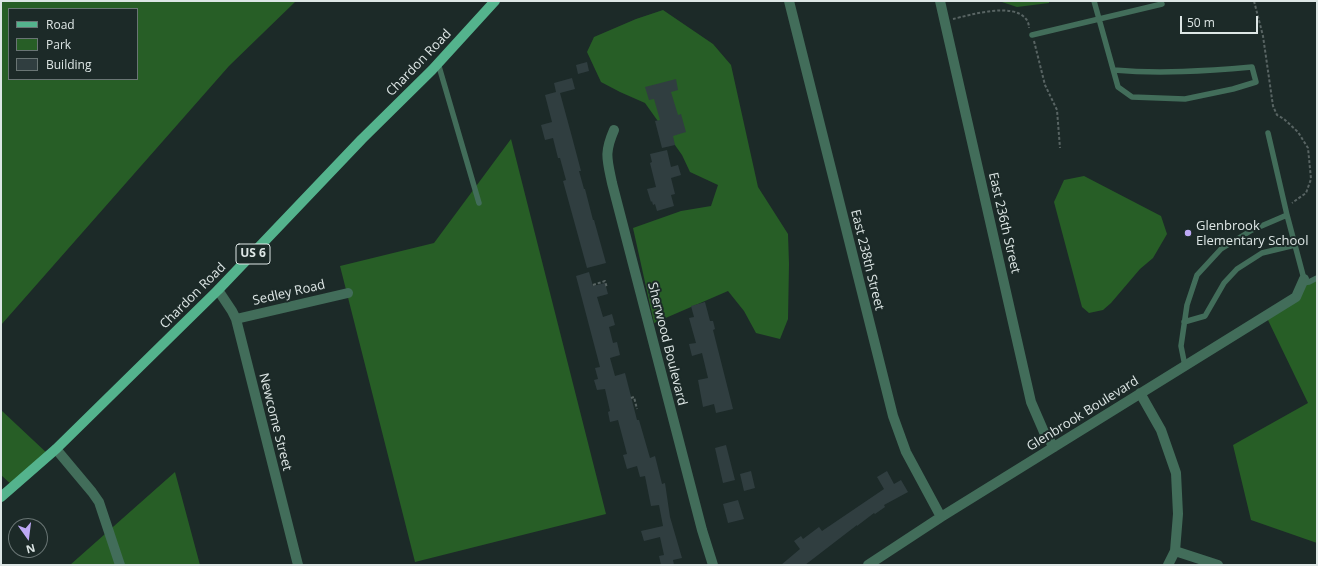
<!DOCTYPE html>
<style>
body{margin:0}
#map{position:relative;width:1318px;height:566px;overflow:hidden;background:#1c2a28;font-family:"Open Sans",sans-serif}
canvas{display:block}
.frame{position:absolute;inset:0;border:2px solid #dde6e5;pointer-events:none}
.legend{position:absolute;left:8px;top:8px;width:130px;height:72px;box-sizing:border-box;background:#1c2a28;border:1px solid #697574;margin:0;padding:5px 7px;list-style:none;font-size:12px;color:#dde6e5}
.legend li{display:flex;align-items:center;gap:8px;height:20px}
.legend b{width:20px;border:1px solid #697574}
.north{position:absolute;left:8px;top:518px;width:40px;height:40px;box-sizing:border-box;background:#1c2a28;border:1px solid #697574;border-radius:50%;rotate:166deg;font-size:11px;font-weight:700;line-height:16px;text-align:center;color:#dde6e5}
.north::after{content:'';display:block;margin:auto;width:14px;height:18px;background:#bda9f5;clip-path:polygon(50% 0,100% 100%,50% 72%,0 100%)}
.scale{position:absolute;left:1180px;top:16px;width:78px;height:18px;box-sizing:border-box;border:2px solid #dde6e5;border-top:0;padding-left:5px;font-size:12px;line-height:14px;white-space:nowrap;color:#dde6e5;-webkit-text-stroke:3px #1c2a28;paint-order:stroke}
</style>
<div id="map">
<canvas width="1318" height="566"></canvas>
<div class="frame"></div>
<ul class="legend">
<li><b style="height:5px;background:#54b38d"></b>Road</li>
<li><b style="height:11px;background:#275e26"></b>Park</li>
<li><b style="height:11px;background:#303e40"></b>Building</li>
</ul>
<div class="north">N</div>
<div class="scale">50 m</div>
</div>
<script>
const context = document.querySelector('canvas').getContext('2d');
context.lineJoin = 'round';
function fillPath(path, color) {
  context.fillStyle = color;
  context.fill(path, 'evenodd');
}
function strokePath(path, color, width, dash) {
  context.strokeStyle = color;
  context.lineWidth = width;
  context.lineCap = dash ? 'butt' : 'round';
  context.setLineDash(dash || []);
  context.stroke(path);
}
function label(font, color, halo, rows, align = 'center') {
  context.font = font + ' "Open Sans",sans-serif';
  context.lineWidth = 4;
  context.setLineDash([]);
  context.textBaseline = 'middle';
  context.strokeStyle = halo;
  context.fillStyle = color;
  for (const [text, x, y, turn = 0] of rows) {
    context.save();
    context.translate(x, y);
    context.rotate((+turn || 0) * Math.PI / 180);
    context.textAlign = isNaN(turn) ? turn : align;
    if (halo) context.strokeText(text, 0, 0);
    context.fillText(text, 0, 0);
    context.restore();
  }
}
fillPath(new Path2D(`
 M1,1H296L229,66L1,325ZM9,9H137V79H9Z
 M999,1H1049V3L1017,7Z
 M663,10L713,44L731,65L758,187L788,234L789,264L788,319L780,339L756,333L744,311L728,291L654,323L633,228L681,211L711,206L718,185L690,172L682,155L645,103L620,92L601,82L587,52L594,37L636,19Z
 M511,139L606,514L415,562L340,266L434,243Z
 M1084,176L1161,216L1167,234L1153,258L1140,269L1111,303L1103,310L1089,313L1082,307L1054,202L1064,180Z
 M1317,278V543L1251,520L1233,445L1308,403L1266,316L1296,297L1302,283Z
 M1,410L49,455L13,486L1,475Z
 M175,472L200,565H70Z`), '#275e26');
fillPath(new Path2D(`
 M587,62L589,71L578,74L576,65Z
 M572,78L575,89L560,93L572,137L581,171H579L584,189H585L593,220H594L606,263L587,268L563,181L566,180L560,158H558L553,138L545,140L541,125L552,122L545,95L556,92L554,83Z
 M676,79L678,90L671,92L678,115L681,114L686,132L673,136L675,145L662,148L655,121L660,120L654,99L649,100L645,87Z
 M667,150L671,167L678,165L681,175L671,178L675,194L671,195L674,206L657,211L655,204L653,205L652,201L651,202L647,189L656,187L650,163L652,162L650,154Z
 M589,272L593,286L605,283L608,294L597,297L603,317L612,314L615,325L609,327L613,343L617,342L620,355L610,358L615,376L625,373L637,420H639L650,458L655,456L662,484L665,483L670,517L682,558L673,560L674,565H661L659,556L664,555L660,537L644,541L641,531L663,526L659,505L651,506L645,476L640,477L637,466L627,469L623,455L627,454L618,420L610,422L608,412L610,411L605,389L597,390L594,380L598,379L595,368L600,367L576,276Z
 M705,302L710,321H713L715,329L713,330L733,409L716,413L714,404L703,407L698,380L708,378L702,353L692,356L689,344L696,343L689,318L694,317L691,306Z
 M726,445L735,480L723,483L715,448Z
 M751,471L755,488L744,491L740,474Z
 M887,471L894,484L901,480L908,492L884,505L885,507L875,514L874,513L857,526V525L805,565H781L800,549L794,541L801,536L803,539L819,527L822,531L884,489L877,477Z
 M738,500L744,519L728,523L723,504Z`), '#303e40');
strokePath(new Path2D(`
 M1254,1L1263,36L1273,106L1277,115L1284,119L1298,132L1308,148L1311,179L1306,193L1292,203
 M953,19C970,15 1013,2 1026,19C1028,21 1029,25 1029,28
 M1034,41L1045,85L1057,110L1060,148
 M593,285L605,281L607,288
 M631,398L634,397L637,409`), '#586463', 2, [3, 2]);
strokePath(new Path2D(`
 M1094,1L1118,87L1132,97L1185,99L1233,89L1256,82L1252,67C1206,71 1160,74 1114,70
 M1032,35L1162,4
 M438,63L479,203
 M1268,133L1287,215
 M1302,283L1309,282L1317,278
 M1184,322L1205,316L1224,283L1237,269L1262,253L1295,245
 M1185,366L1181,346L1187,305L1197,275L1221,249L1252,230L1287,215L1304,279`), '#426d5a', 5.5);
strokePath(new Path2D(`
 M789,1L893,416L906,452L941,517
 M940,1L1031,402L1044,432L1054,447
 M614,130C604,153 607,159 612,183L702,530L713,565
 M218,290L232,311L236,319L298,565
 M236,319L348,293
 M1140,393L1161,430L1176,473L1178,514L1175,551L1168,565
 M56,449L92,492L99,502L120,565
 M1175,551L1218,565
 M868,565L941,517L1296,297L1304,279`), '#426d5a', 10);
strokePath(new Path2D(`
 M1,497L56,449L218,290L362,139L432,70L495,1`), '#54b38d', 10);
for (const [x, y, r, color] of [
 [1188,233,4,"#bda9f5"]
]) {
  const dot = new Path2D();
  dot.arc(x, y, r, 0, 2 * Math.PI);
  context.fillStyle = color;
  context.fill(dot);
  strokePath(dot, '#1c2a28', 1.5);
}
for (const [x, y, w] of [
 [253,254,34]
]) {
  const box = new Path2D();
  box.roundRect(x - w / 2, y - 10, w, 20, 3);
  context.fillStyle = '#1c2a28';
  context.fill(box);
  strokePath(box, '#dde6e5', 1);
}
label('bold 12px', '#dde6e5', null, [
 ["US 6",253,254]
]);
label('13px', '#dde6e5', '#1c2a28', [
 ["Chardon Road",419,63,-46],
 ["East 236th Street",1004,223,77],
 ["East 238th Street",867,260,76],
 ["Sedley Road",289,293,-13],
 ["Chardon Road",193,296,-45],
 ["Sherwood Boulevard",667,344,76],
 ["Glenbrook Boulevard",1083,414,-32],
 ["Newcome Street",275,422,76]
]);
label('13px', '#dde6e5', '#1c2a28', [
 ["Glenbrook",1196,226],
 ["Elementary School",1196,241]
], 'left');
</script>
